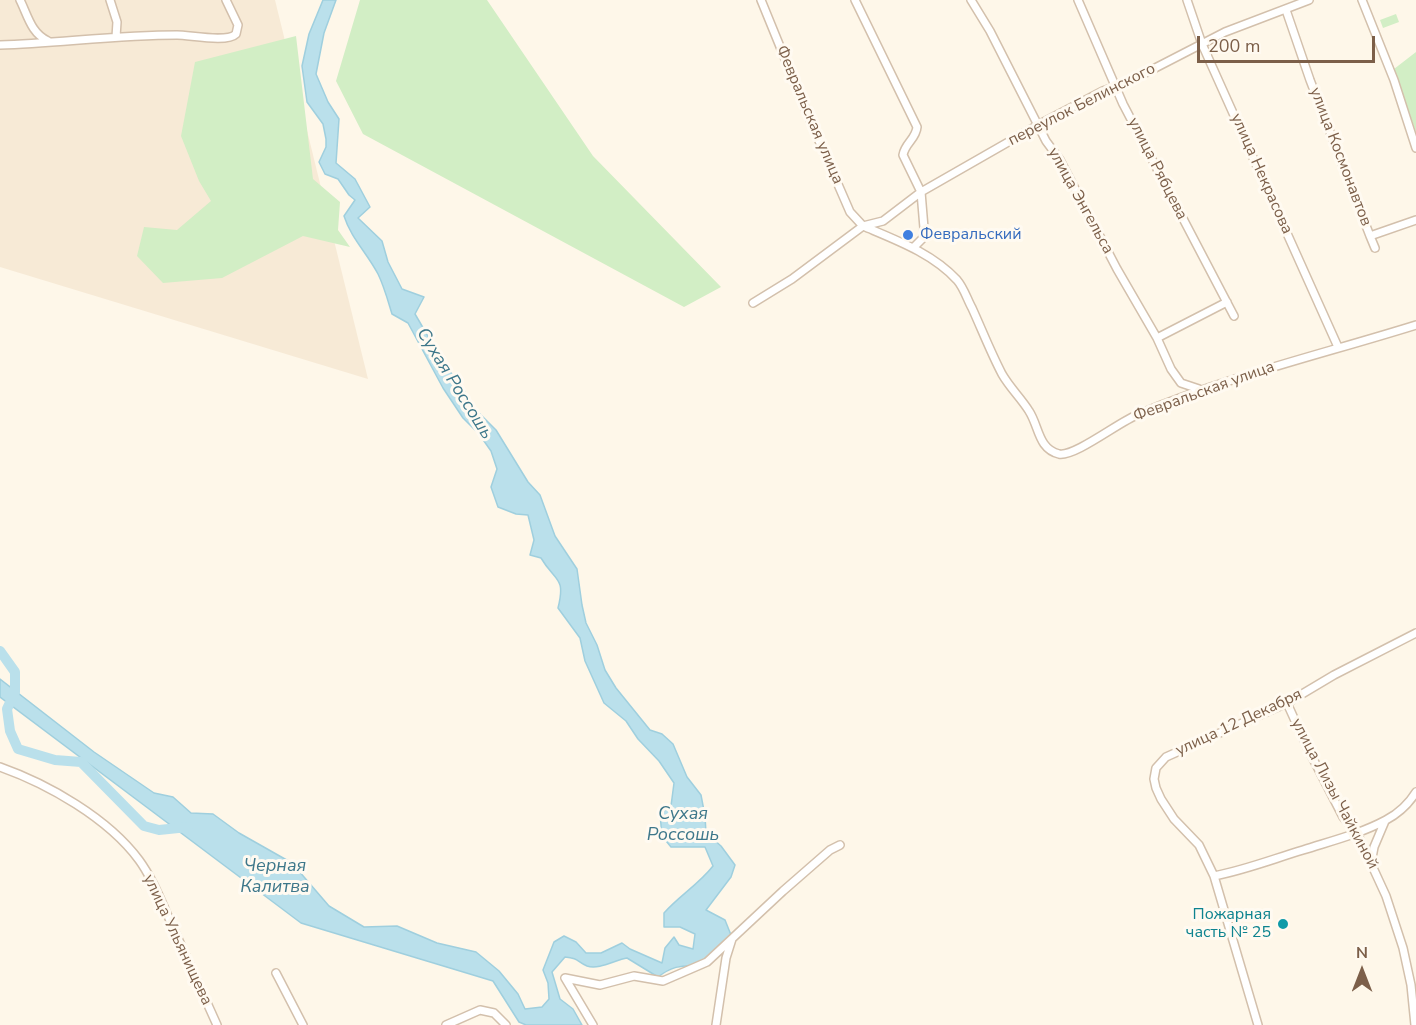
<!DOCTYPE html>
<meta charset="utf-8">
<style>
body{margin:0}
#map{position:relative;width:1416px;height:1025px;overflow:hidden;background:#fef7e9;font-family:"Nunito Sans",sans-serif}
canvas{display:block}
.north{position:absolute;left:1332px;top:941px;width:60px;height:60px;-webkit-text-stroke:4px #fffaf1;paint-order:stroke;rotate:0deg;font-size:16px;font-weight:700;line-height:24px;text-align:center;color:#7c5f49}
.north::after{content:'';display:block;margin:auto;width:21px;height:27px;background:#7c5f49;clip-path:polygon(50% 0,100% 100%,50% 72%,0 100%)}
.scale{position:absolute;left:1197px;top:36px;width:178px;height:27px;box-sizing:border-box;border:3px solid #7c5f49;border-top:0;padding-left:8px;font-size:18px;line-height:21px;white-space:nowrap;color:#7c5f49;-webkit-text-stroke:4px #fffaf1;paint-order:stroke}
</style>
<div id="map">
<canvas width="1416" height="1025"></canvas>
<div class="north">N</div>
<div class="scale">200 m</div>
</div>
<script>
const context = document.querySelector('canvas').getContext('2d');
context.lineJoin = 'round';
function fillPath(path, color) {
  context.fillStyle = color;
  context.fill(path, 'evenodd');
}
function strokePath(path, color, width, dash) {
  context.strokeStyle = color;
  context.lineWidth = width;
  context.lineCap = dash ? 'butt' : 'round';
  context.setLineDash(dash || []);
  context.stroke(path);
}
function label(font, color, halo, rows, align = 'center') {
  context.font = font + ' "Nunito Sans",sans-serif';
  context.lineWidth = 6;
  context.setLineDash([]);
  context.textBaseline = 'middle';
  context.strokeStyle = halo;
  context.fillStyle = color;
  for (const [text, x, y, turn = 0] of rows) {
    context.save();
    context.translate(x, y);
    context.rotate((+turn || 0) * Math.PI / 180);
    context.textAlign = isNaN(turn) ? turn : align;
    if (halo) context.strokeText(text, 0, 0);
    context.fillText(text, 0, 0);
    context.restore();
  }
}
fillPath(new Path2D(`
 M0,0H275L368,379L0,267Z`), '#f7ead6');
fillPath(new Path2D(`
 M360,0H487L593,156L721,287L684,307L363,134L336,81Z
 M1396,14L1399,22L1383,28L1380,20Z
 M296,36L313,179L340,202L338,230L350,247L303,236L222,278L163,283L137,256L144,227L177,230L211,201L199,181L181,136L195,62Z
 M1416,52V132L1394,69Z`), '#d2eec5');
const water = new Path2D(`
 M323,0H336L324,33L316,74L328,102L339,119L336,163L355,179L370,207L358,218L382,241L388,262L402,289L424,297L415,314L446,367L463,387L469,403L496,430L528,482L540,495L555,536L577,569L582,605L586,623L597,645L605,670L616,688L650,730L662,734L673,744L687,777L701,795L705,816L706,833L721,846L735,865L731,877L706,910L725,920L731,935L697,966C680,965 671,967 658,977L627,958C615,960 599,970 587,966C577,962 579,958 565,957L552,972L560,999L573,1009L582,1025H526L519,1022L493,981L301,923L0,697V679L94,752L154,793L173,797L191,813L213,814L239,833L292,863L329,906L364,927L397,926L437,943L476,952L499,971L518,994L525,1009L542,1007L549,999L548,983L543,970L554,942L564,936L576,942L586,953H601L622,943L630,949L662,963L665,948L674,937L679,945L693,949L695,934L680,927H664V913C679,896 699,884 713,866L705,847H671L662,836L660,814L671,806L674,783L659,761L638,739L626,721L604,703L585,661L580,638L558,608C566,576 555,582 541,558L530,555L534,540L528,515L516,514L498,507L491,487L497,469L491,451L479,434L463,418L443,388L408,323L392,314C388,301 384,286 378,274C367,253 351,238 344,216L355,200L349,195L338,179L325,174L319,162L326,147V139L323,124L307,102L302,66L309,34Z`);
fillPath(water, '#bae0eb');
strokePath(water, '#9fcfde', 1.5);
strokePath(new Path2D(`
 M0,651L15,672V692L7,709L10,731L18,749L55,760L81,762L144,826L159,830L188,827`), '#bae0eb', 10);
const minor = new Path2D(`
 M20,0C28,16 31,33 48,41
 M110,0L117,22L116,37
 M761,0L810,120L850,212L863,226L883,221L921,192L1038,125L1103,91L1128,82L1225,32L1309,0
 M855,0L917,127C916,139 905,143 903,155L921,192L924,228L923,238L913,248
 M971,0L990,31L1046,141L1060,160L1117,269L1157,338L1171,369L1181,383L1199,389
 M1078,0L1123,104L1234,316
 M1187,0L1202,44L1338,347
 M1362,0L1394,80L1416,148
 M1286,10L1310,80L1370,236
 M0,45C59,43 118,35 177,35C190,35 227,43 236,34L238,25L226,0
 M1375,248L1370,236L1416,220
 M753,303L792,279L863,226C896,240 932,253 957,280C964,288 967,299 972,308C982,330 991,353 1002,374C1010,388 1021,398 1029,411C1039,426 1038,449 1059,454C1075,457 1120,421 1139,414C1229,376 1323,354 1416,325
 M1157,338L1227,302
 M1287,703L1307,747L1343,817L1357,833L1386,896L1403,948L1411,985L1415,1025
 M0,767C48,784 108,818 139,860C153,879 162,903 172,925C187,958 202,992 217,1025
 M1371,863L1374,847L1385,821
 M1214,876C1245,870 1273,859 1303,850C1331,841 1360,834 1386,820C1399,813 1408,805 1416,792
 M276,973L303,1025
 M446,1025L480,1010L494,1013L506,1025
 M593,1025L565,978L600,985L634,976L663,981L707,962L783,891L830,850L840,845
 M716,1025L726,958L732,939
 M1258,1025L1214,876L1199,845L1174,819L1161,799L1156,788L1154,779L1156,768L1166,757L1287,703L1334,675L1416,633`);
strokePath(minor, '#d3c0ac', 10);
strokePath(minor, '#fff', 7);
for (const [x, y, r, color] of [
 [908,235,6,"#3f7fe0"],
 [1283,924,6,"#0f9aa8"]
]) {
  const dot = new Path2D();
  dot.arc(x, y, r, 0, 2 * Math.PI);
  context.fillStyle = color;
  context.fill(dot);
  strokePath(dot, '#fffaf1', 2);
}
label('16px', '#7c5f49', '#fffaf1', [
 ["переулок Белинского",1082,105,-27],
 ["Февральская улица",809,115,67],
 ["улица Космонавтов",1340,157,69],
 ["улица Рябцева",1157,169,63],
 ["улица Некрасова",1261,174,66],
 ["улица Энгельса",1080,201,61],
 ["Февральская улица",1204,392,-20],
 ["улица 12 Декабря",1239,723,-25],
 ["улица Лизы Чайкиной",1334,794,62],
 ["улица Ульянищева",177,940,65]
]);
label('16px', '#366cbe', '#fffaf1', [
 ["Февральский",920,235]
], 'left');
label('16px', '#0d838f', '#fffaf1', [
 ["Пожарная",1271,915],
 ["часть № 25",1271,933]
], 'right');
label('italic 18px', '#3d778a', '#fffaf1', [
 ["Сухая Россошь",454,384,58],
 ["Сухая",683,815],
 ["Россошь",683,836],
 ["Черная",275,867],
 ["Калитва",275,888]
]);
</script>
